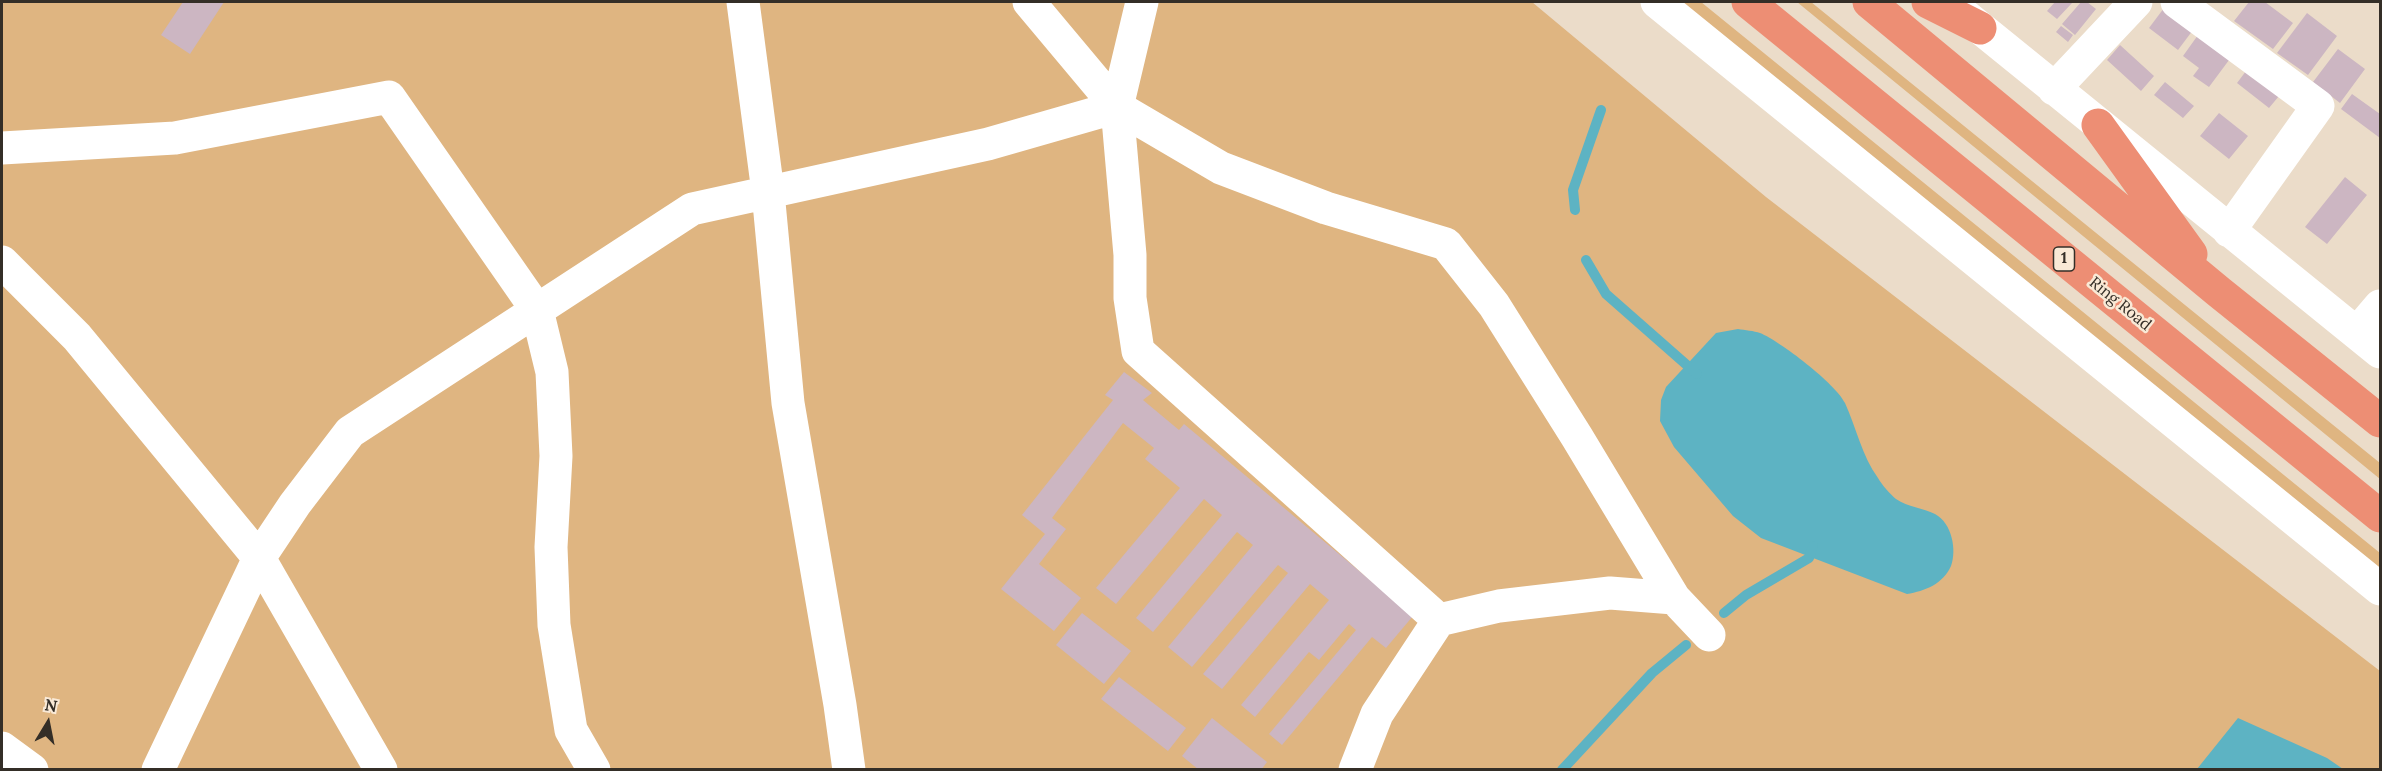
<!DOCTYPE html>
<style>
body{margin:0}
#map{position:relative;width:2382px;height:771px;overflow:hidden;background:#ebdcc9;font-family:Lora,serif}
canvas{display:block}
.frame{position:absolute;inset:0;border:3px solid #342e27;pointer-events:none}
.north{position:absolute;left:18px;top:693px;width:60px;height:60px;-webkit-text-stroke:4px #f9e9d6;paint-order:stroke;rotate:10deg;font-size:16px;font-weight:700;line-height:24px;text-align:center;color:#342e27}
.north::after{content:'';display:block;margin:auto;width:21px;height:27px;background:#342e27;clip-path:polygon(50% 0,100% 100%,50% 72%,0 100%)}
</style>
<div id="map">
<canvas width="2382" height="771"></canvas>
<div class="frame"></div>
<div class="north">N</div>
</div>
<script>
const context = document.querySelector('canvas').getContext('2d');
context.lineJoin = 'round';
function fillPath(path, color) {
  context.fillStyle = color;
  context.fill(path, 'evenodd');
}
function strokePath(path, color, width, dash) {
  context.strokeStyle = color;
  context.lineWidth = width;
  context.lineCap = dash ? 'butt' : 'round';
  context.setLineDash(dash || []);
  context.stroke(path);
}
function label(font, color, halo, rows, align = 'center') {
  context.font = font + ' Lora,serif';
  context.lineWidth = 5;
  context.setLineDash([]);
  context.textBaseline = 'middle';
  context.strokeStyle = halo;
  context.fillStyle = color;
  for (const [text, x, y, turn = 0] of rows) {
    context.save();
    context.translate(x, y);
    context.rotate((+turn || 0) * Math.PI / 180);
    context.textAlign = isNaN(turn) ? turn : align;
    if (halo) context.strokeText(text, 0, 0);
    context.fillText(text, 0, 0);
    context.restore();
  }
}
fillPath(new Path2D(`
 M2,2H1532L1766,197L2380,671V770H2Z
 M1675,2H1701L2380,553V573Z
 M1797,2H1811L2380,463V479Z`), '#dfb581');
fillPath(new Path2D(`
 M1738,329C1745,330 1754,331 1760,333C1780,341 1836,384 1845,403C1856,427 1862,456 1878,478C1882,485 1890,494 1896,499C1908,507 1923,508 1935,514C1952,523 1957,550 1951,566C1943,584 1925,591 1907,594L1761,538L1733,516L1674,447L1660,421L1661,400L1666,387L1716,333Z
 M2238,718L2327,758L2343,769H2197Z`), '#5db3c3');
strokePath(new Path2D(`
 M1575,210L1573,190L1601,110
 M1586,260L1606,294L1697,374
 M1724,613L1746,595L1809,558L1813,546
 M1562,770L1652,673L1686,645`), '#5db3c3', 10);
fillPath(new Path2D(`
 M183,2H224L190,54L161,35Z
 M2055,2H2073L2057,19L2047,11Z
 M2081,2H2087L2096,9L2075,35L2062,24Z
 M2249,2H2265L2293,23L2273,49L2234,21Z
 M2167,4L2196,26L2178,50L2149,28Z
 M2307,13L2337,36L2308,75L2277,53Z
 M2061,26L2073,35L2068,42L2056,32Z
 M2203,28L2235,52L2209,87L2193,76L2199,68L2183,56Z
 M2120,45L2154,76L2141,91L2107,60Z
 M2338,49L2365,69L2340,103L2313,82Z
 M2246,71L2279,96L2269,108L2237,83Z
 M2165,82L2194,106L2183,118L2154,95Z
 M2352,94L2380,114V138L2341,109Z
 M2219,113L2248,136L2229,159L2200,136Z
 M2345,177L2367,195L2327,244L2305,227Z
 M1124,372L1152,393L1143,400L1179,430L1184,424L1413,616L1386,648L1372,637L1282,745L1269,734L1356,630L1349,624L1319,660L1309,652L1255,717L1241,705L1329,600L1310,584L1222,689L1203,674L1288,573L1278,565L1192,667L1168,647L1253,545L1237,532L1153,632L1136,618L1222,515L1204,499L1116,604L1096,588L1180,488L1145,459L1154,448L1123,423L1052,518L1066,529L1039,564L1081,598L1054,631L1001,589L1045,534L1022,515L1113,400L1105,395Z
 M1082,613L1131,651L1104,684L1056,645Z
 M1119,677L1186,728L1168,751L1101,699Z
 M1212,718L1267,762L1261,770H1199L1182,756Z`), '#ccb6c2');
strokePath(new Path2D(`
 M743,2L768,192L788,403L840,705L849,770
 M1029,2L1117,107L1221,168L1326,208L1446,244L1494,305L1577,437L1674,598L1709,635
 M1142,2L1117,107L1130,255V298L1138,351L1439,620
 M1657,2L2380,589
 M2177,2L2318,106L2229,231
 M1958,10L2380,352
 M2054,89L2136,2
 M2,148L175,138L389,97L537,310L552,372L556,456L551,547L554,625L571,730L594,770
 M2,262L77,337L259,558L381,770
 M2357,333L2380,306
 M2,748L32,770
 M158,770L259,558L295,504L350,432L692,209L988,144L1117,107
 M1355,770L1377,714L1439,620L1499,606L1610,593L1674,598`), '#fff', 33);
strokePath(new Path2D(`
 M1748,2L2380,516
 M1869,2L2219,292L2380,421
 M1928,2L1980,28
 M2098,125L2191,254`), '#ed8e74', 33);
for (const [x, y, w] of [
 [2064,259,21]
]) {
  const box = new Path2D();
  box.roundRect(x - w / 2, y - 12, w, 24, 4.5);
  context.fillStyle = '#f9e9d6';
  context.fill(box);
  strokePath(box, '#342e27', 1.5);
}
label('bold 15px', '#342e27', null, [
 ["1",2064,259]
]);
label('16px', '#342e27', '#f9e9d6', [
 ["Ring Road",2120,304,39]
]);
</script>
